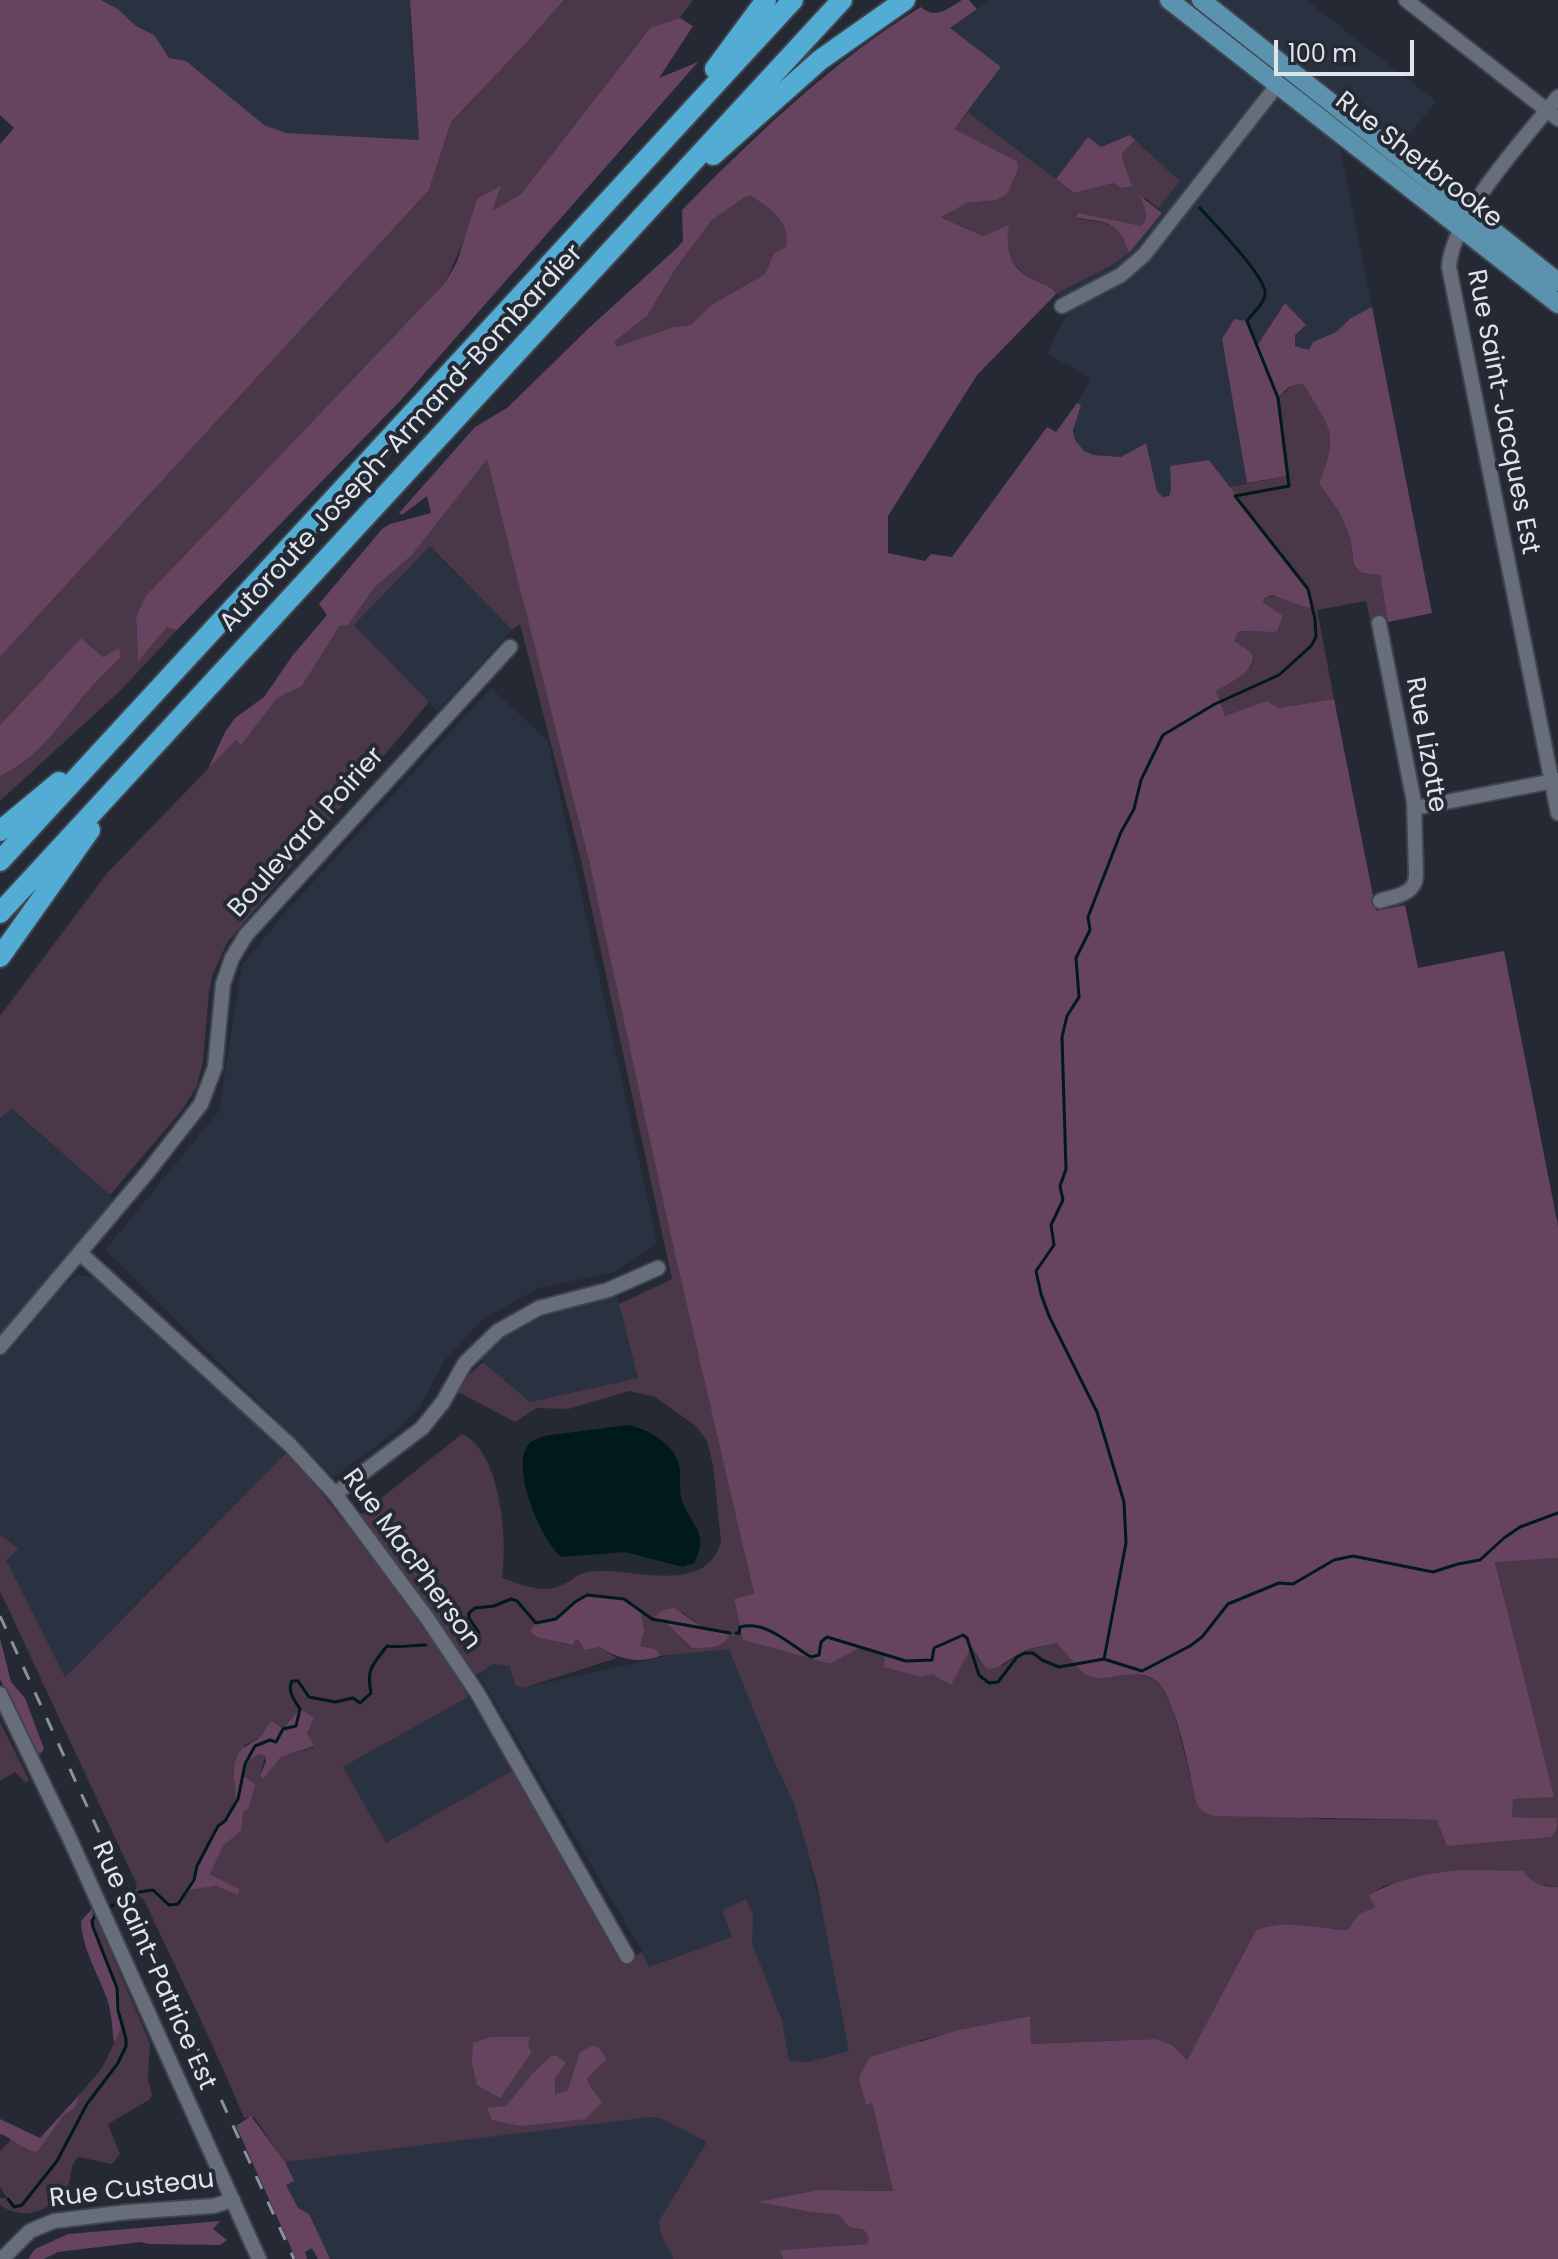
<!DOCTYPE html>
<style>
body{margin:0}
#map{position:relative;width:1558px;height:2259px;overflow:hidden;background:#242934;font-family:Poppins,sans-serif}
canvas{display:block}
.scale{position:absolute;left:1274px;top:40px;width:140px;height:36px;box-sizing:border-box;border:4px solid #dfe3ea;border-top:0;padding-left:10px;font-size:24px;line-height:28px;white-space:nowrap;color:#dfe3ea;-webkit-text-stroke:6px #242934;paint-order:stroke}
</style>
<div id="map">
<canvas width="1558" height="2259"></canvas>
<div class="scale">100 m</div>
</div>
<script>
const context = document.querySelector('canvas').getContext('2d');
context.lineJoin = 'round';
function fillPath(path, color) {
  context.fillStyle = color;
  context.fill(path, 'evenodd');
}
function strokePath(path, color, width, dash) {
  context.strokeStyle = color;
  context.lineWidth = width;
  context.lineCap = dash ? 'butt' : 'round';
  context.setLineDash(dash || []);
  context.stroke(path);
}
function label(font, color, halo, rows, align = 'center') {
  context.font = font + ' Poppins,sans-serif';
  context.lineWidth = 8;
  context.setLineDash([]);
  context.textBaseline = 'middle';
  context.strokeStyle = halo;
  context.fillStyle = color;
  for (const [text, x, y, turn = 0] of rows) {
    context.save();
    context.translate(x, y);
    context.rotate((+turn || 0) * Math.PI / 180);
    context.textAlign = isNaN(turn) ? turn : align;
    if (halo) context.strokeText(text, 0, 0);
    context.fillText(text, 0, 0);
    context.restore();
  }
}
fillPath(new Path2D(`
 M101,0H410L411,41L420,140L307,136L286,133L264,125L169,59L154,35L136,26L118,9Z
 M989,0H1306L1436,101L1378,175L1340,147L1372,307L1351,318L1336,332L1323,337L1309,350L1295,346V335L1278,312L1262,342L1257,347L1246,321L1233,319L1222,339L1247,483L1229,487L1209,460L1170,466L1171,490L1169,496L1163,497L1157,491L1145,443L1121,457L1093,455L1084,451L1075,440L1074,424L1081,406L1077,403L1091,378L1048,354L1057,331L1070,310L1056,294L1112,265L1129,253L1162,213L1158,208L1180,181L1130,135L1101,147L1088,138L1056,179L968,112L1001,67L950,28Z
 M429,546L512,630L437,711L354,625Z
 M491,688L548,741L657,1243L614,1272L539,1288L483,1319L444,1361L419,1408L395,1432L334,1477L105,1250L219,1111L242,965L291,906Z
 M11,1109L114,1198L0,1335V1118Z
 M79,1275L93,1277L286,1453L64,1677L5,1560L19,1549L0,1534V1358L11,1349L67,1282Z
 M617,1295L638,1378L530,1402L480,1359L507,1336L542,1317Z
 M755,1637L856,2051L754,2090L643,1997L642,1951L475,1668L511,1656L531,1686Z
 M468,1697L513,1772L385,1844L343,1767Z
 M651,2112L710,2132L697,2259H320L269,2147Z`), '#2a3242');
fillPath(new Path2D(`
 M564,0H693L680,18L649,29L521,194L491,212L467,233L445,283L136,617L138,660L167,626L177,630L120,691L0,801V776C37,759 57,728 82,698C94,683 108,670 121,656L119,649L103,657L81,638L0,725V657L429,190L451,122L526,43Z
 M968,112L1074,193L1114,183L1122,153L1135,140L1180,181L1158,208L1144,197C1144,207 1149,218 1141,226L1076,218C1108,225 1118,219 1129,253L1112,265L1056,294C1051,285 1044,285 1035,280C1011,269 1005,250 1008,226L983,236L940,216L967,203L997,200L1007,194L1017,161L953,129Z
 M751,196C770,209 791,221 786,247L774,253L765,274L711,305L691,325L672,327L617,348L614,342L647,316L678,265L712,220L745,197Z
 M1295,383L1303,384C1330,429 1340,431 1319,483L1339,512L1350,537L1354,565L1362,573L1380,575L1388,622L1371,625L1366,601L1317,610L1334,699L1279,708L1267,701L1225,717L1216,691L1251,667L1254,661L1234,641L1239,631L1273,632L1263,599C1278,592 1293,602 1308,608L1229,487L1287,476L1278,398Z
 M487,458L590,865L754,1595L734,1599L743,1640L830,1664L859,1648L885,1656L972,1645L978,1660L986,1667L1004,1665L1022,1651L1058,1643L1076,1662L1123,1674H1138L1155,1680L1161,1686L1173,1708L1197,1803L1318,1819L1437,1820L1557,1828L1556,1818L1512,1817V1799L1553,1796L1495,1561L1558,1558V1887L1440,1872L1384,1886L1370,1895L1375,1907L1359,1914L1347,1930C1322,1928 1279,1920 1256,1930L1187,2060L1172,2045L1156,2039L1031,2044L1029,2016L921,2040L866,2105L872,2103L893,2191L818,2190L761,2202L811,2212L839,2215L849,2227L864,2230L870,2237L867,2244L781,2250L783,2259H673C669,2247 658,2234 659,2221L707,2142L660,2118L651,2117L285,2162L254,2117L244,2118C214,2045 178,1973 144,1900L138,1896L135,1890L137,1885L0,1591V1534L19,1549L6,1560L65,1677L286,1453L311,1479L343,1521L357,1509L361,1514L462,1434C501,1450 508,1543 502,1578C522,1585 542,1594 562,1585C572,1581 577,1573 589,1572C628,1565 706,1599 721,1541L713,1465L707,1441L696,1426L655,1397L629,1391L568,1409L537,1408L515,1422L458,1392L469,1375L483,1362L530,1402L638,1378L619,1304L672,1279L581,860L520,624L512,630L430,546L354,625L429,702L227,943L212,976L209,992L203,1061L197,1086L182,1110L110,1195L12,1109L0,1118V1016L108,872L236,740L240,744L277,698L302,686L340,624L348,625L374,588L412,555ZM587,1595L616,1598L640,1646L656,1649L660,1656L729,1649L775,1763L794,1803L817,1885L849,2051L808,2062L789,2061L782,2021L752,1943L753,1915L746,1899L722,1910L732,1937L649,1967L642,1952L621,1963L512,1771L386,1843L343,1767L468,1697L461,1684L493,1664L510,1666L515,1685L523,1688L617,1658L599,1647L583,1645L581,1641L574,1640L572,1645L539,1638L540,1624C559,1618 569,1605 587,1595ZM682,1612L707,1630L730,1633L692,1648L663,1620ZM315,1719L307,1733L314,1747L281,1757L263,1778L260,1775L265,1756L261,1754L251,1757L245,1764L241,1831L224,1845L210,1874L238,1889V1894L216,1886L188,1889L194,1880L197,1866L218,1826L225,1821L238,1799L235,1784L245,1745L259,1738L265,1731L283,1729Z
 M0,1722L29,1780L26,1783L15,1772L0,1781Z
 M92,1909L150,2043L148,2079L152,2095L149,2100L108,2124L120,2154L112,2164L78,2157C69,2167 72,2176 68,2187C65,2194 59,2197 54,2202C36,2216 19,2217 0,2205V2198H7L0,2187V2151L11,2140L10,2137L24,2149L38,2151L64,2115L75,2108L80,2094L102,2068L123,2025C119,2012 121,1999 117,1987C109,1961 92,1937 92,1909Z`), '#4a3747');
fillPath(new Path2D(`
 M0,0H101L118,9L136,26L154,35L169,58L186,61L264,125L286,133L419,140L410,0H564L526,43L451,122L429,190L0,657V144L14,128L0,115Z
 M962,0H969L977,9L950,28L1001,67L954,129L1017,161L1018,169L1007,194L997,200L967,203L941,217L983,236L1009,225C1005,250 1010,269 1034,280C1044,285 1051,285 1056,294L977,375L888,516V553L925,561L931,554L952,557L1047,427L1056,432L1077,403L1081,405L1073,430L1075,440L1084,451L1093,455L1121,457L1146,443L1157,491L1163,497L1169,496L1171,490L1170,466L1209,460L1308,589L1312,606L1308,608L1272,595L1263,599L1264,603L1283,616L1277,631L1273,632L1239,631L1234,641C1239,645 1246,648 1250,652C1263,668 1227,684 1216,691L1225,716L1267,701L1279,708L1334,699L1376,911L1405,905L1418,968L1504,951L1558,1226V1558L1495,1562L1554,1797L1513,1799L1512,1817L1557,1818V1828L1551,1837L1447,1846L1437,1820L1213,1816L1202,1811L1197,1804C1190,1777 1176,1693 1155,1680C1132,1665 1105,1685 1087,1675C1079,1671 1065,1651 1057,1643C1046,1646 1030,1647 1020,1653C994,1668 989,1682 972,1646L951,1685L932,1674L921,1677L884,1667L885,1656L859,1648L830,1664L743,1640L734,1599L754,1594L671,1236L590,865L487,459L412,555L374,588L348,625H340L302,686L277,698L241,745L236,740L208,769L225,732L235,718L264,697L293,655L327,615L319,604L382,529L390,524L431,513L427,496L402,515L399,513L475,427L507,408L590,327L677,248L683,241L682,210C755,136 831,62 921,7C936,20 947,9 962,0ZM751,196C770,209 791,221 786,247L774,253L765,274L711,305L691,325L673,327L617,347L614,342L647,316L678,265L712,220L745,197Z
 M680,18L693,26L659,78L698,62L401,400L177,630L167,627L138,661L136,617L146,596L445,283L457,262L477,199L501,186L492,211L521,194L650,28Z
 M1130,135L1135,140L1122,153V159L1132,186L1121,188L1114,183L1074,193L1056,179L1088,137L1101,147Z
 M1139,195L1162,213L1129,253C1118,219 1107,224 1076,217L1078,213L1141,226C1150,217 1144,205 1139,195Z
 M1285,303L1306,325L1295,335V346L1309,350L1313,342L1336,332L1351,318L1372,307L1432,613L1388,622L1380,575L1362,573L1354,565L1350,537L1339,512L1319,483C1340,432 1330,429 1303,384C1291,383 1286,389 1278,398L1287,476L1247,483L1222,339L1234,319L1247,321L1257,346Z
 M81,638L103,657L119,648L121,657C108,670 94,683 82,698C57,728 37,759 0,776V725Z
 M587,1595L624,1599L640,1609L644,1631L640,1646L656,1649L660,1656C638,1664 619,1659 599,1647L584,1650L580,1641L575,1640L573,1645L539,1638L530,1631L536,1623C557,1624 568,1604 587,1595Z
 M674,1608L707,1630L730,1633C724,1650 708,1647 692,1648L663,1620L652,1619L663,1610Z
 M0,1638L11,1682L25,1698L44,1749L41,1753L37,1754L0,1679Z
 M300,1709L315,1718L307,1733L314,1746L281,1757L263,1779L260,1775L266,1762L265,1756L261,1754C249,1758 245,1763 243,1776L255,1784L249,1808L243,1812L241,1831L224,1845L210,1874L239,1889L238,1895L216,1886L187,1890L218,1826C251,1803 226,1782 237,1757C242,1745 253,1744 261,1736C266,1730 266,1726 272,1721L283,1729Z
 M1465,1870L1523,1871C1533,1884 1542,1887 1558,1887V2259H783L780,2250L867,2244L869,2237L864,2230L849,2227L839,2215L811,2212L758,2202L818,2190L893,2191L872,2103L866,2105L859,2077L870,2057L959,2030L1030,2016L1031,2044L1156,2039L1172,2045L1187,2060L1256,1930C1281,1919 1320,1928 1347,1930L1359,1914L1375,1907L1369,1895C1399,1878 1432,1872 1465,1870Z
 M92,1909C93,1937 109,1960 117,1987C121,1999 119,2012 123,2025L114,2043C112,2029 112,2013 107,1999C98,1974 82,1948 81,1921Z
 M491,2037H530L528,2043L531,2053L500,2098L477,2085L472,2064L473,2043Z
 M592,2046L598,2047L607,2059L587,2078L589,2085L602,2102L586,2119L521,2126L492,2120L487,2108L506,2106L532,2074L551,2056H557L566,2063L555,2078V2095L568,2090L580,2052Z
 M80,2094L75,2108L64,2115L38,2151C24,2153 14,2138 0,2134V2119L40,2138Z
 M251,2116L285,2162L294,2181L286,2185L298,2208L309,2214L330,2259H318L312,2248L305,2252L307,2259H296L236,2126Z
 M220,2221L213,2229L227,2240L220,2245L149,2244L140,2242L58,2252L44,2259H28L35,2249L68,2234Z`), '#664460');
fillPath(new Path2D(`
 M628,1425C647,1429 674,1443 679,1465C682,1477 678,1488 682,1501C692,1527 710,1533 694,1563L683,1567L625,1552L561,1557C541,1538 520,1488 523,1459C523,1453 527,1447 530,1442L544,1436Z`), '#001919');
strokePath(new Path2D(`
 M736,1633H739L740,1627C767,1620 790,1645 811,1657L819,1655L821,1642L827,1637L906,1661L932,1660L934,1648L963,1635L967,1638L979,1675L989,1683L998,1682L1017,1657L1025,1653H1033L1042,1660L1059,1667L1104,1659L1142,1671L1190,1646L1202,1637L1228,1604L1279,1583L1293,1584L1334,1560L1353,1556L1433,1572L1458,1564L1480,1560L1504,1538L1520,1527L1558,1513
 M459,1638L473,1637L479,1633L469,1618V1613L475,1608L494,1606L511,1599L517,1601L536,1623L556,1619L575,1602L587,1595L624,1599L652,1619L730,1633
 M1104,1659L1126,1543L1124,1502L1097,1412L1049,1316L1041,1294L1036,1271L1054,1245L1051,1225L1063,1200L1060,1186L1066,1169L1062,1037L1067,1016L1079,997L1076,958L1090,930L1088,917L1121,832L1134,809L1141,780L1163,735L1215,704L1279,675L1311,646L1316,637L1315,619L1308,589L1235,496L1289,486L1278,398L1247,321C1252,314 1264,304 1265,295C1269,279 1212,222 1200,208
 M139,1892L153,1890L169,1905L178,1904L194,1880L197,1866L218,1826L225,1821L238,1799L245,1764L255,1746L270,1740L276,1742L283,1729L296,1726L300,1709C294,1700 287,1691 292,1681H298L309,1697L335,1702L353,1698L360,1703L371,1693C366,1668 373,1665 387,1646C401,1648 412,1645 426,1645
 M110,1907L118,1902
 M8,2199L14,2207L22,2205L57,2161L87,2104L118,2063L126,2046V2039L118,2010L117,1988L93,1927L92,1921L96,1914`), '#001919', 3);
const minor = new Path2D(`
 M1406,0L1558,119
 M1558,97C1525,138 1452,216 1449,267L1558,813
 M1062,306L1121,275L1144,255L1278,84
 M1379,623L1414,802L1416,876C1415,895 1394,896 1380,901
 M1415,808L1558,780
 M80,1253L290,1445L335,1494L427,1618L478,1694L627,1956
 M0,1347L147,1173L201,1104L215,1067L223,984L232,958L246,935L510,647
 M335,1494L422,1428L443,1402L465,1363L498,1331L539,1308L608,1290L658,1268
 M0,1694L69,1837L259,2259
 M2,2259L30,2231L54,2221L127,2212L213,2206L233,2200`);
const major = new Path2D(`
 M1169,0L1558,304
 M1201,0L1558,282`);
const highway = new Path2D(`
 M715,69L766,0
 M713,155L820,60L905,0
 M0,831L59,782
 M0,861L793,0
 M0,913L842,0
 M0,957L90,830`);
strokePath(minor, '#3f444d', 18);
strokePath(major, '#3f444d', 22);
strokePath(highway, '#3f444d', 24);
strokePath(minor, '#676d7a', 14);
strokePath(major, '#5b93af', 18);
strokePath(highway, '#53acd3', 20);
strokePath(new Path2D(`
 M0,1616L294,2259`), '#8d919a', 3, [14, 14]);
label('26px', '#dfe3ea', '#242934', [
 ["Rue Sherbrooke",1418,161,38],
 ["Rue Saint-Jacques Est",1502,412,79],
 ["Autoroute Joseph-Armand-Bombardier",402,439,-47],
 ["Rue Lizotte",1425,745,80],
 ["Boulevard Poirier",307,833,-48],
 ["Rue MacPherson",411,1560,54],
 ["Rue Saint-Patrice Est",153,1966,66],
 ["Rue Custeau",132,2190,-7]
]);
</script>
